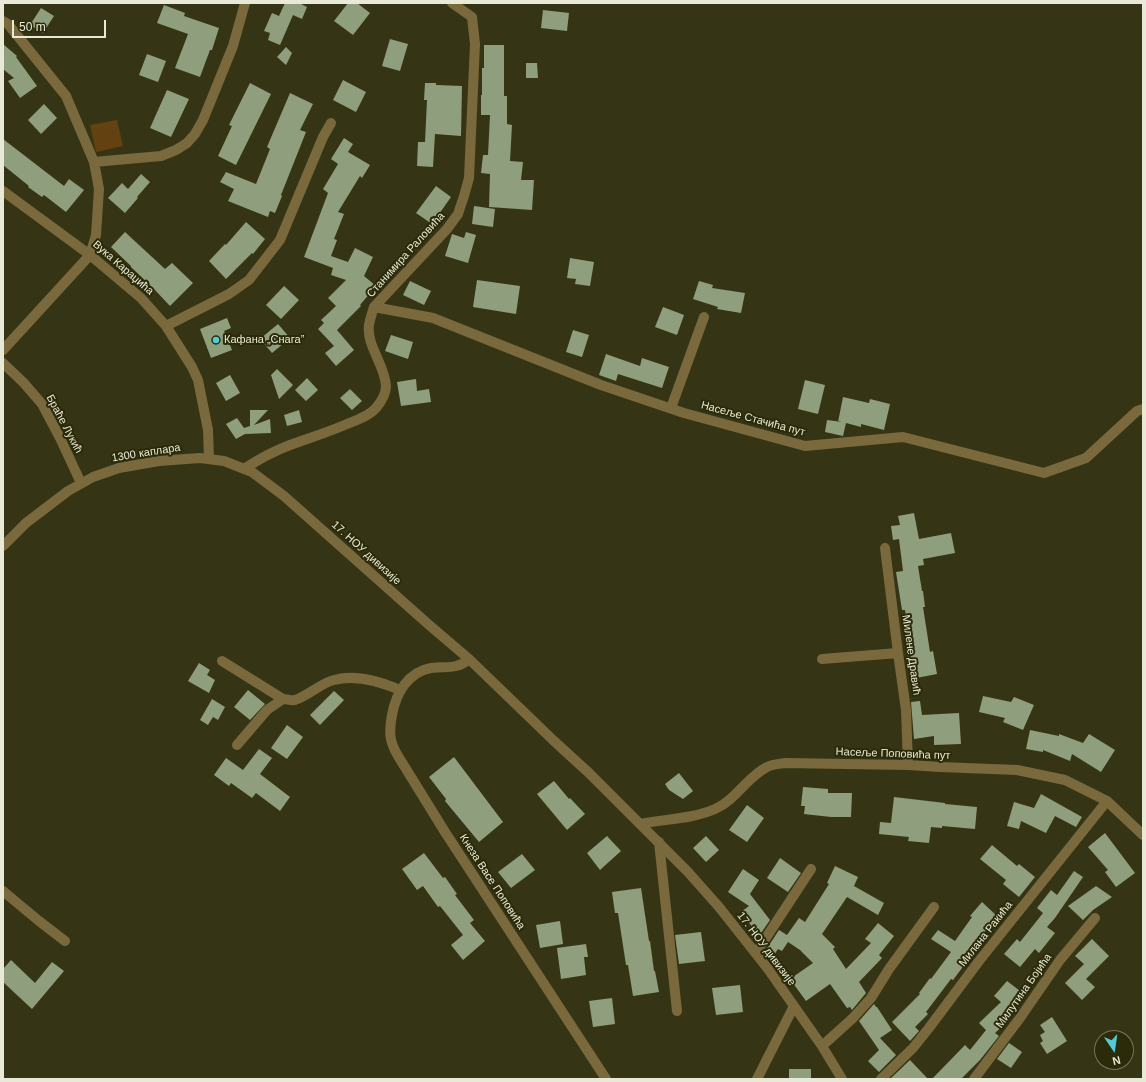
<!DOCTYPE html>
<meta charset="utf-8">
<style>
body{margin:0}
#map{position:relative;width:1146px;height:1082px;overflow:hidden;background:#353515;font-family:Arial,sans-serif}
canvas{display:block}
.frame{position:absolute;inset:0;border:4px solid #e8e9d6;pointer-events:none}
.north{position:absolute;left:1094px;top:1030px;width:40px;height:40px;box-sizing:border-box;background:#2b2b0a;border:1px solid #77775c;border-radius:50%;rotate:167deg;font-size:11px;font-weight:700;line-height:16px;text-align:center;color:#e8e9d6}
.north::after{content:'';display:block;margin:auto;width:14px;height:18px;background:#52cbd8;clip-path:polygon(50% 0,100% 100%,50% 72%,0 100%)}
.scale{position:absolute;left:12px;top:20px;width:94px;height:18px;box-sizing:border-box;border:2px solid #e8e9d6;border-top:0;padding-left:5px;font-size:12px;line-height:14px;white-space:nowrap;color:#e8e9d6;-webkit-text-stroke:3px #2b2b0a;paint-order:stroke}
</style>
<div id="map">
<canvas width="1146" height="1082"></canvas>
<div class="frame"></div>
<div class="north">N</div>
<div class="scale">50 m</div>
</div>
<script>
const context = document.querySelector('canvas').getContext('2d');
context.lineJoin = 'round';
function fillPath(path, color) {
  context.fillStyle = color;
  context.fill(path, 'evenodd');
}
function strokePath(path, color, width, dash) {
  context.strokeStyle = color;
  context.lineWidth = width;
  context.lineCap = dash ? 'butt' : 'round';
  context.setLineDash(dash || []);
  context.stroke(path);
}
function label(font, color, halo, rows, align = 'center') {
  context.font = font + ' Arial,sans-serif';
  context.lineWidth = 4;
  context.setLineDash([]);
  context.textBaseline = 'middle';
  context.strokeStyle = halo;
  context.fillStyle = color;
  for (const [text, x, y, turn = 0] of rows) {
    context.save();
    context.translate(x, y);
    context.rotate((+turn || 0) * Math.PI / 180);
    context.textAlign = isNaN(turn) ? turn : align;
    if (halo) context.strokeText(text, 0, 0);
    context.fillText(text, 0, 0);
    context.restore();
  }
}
fillPath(new Path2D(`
 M117,120L123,146L96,152L90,125Z`), '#644110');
fillPath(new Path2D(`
 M285,3H299L307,7L302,19L293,15L280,45L268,40L270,33L264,31L272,13L279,16Z
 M348,3H357L370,13L353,35L334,21Z
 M164,5L185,13L184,16L219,28L212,50H210L200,77L175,68L188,34L157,23Z
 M41,8L54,16L43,33L30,25Z
 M543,10L569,13L567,31L541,28Z
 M390,39L408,44L400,71L382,66Z
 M3,44L17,56L16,57L37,86L20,98L8,81L14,78L3,69Z
 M484,45H504V96H507V124L512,125L510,161L523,162L521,180H534L532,210L489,207L490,174L481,173L483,155H488L490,115H481V95H482V68H484Z
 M286,47L292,53L286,65L277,57Z
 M147,54L166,61L158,82L139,75Z
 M526,63H537L538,78H526Z
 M343,80L366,92L356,112L333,100Z
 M250,83L271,94L236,165L218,156L232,126L229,125Z
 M425,83H436V85L462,86L461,136L435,134L433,167L417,166L418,142H425L427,100H424Z
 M167,90L189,99L171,137L150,128Z
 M290,93L313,104L300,130L306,132L281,195L282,196L275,213L270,211L268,217L228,201L234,189L220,182L226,172L256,184L270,149L267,147Z
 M44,104L57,118L41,134L28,120Z
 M344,138L353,144L348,152L370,165L362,178L360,176L338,212L344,214L334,239L337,240L331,256L348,262L355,248L373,257L364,276L376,286L360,305L361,306L337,330L354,350L336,366L325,353L334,346L318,329L324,323L321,320L336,306L328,298L346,280L331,275L333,268L304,257L328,193L323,189L338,164L331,159Z
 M3,139L64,186L69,179L84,190L66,212L44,195L42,197L28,187L29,186L3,165Z
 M141,174L150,182L137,197L138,198L125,213L108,198L122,183L128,189Z
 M436,186L451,197L432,224L416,213Z
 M474,206L495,209L493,227L472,224Z
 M246,222L265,239L253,254L252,253L226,279L209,261L225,244L226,245Z
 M125,232L165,269L172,263L193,283L170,306L154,289L131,267V266L111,247Z
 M466,232L476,235L468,263L445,256L452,234L464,238Z
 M570,258L594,262L590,286L575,284L576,279L567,278Z
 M477,280L520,286L516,314L473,307Z
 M410,281L431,291L424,305L403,295Z
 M699,281L713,285L712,288L745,293L741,313L717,309L718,307L693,299Z
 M284,286L299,300L281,319L266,305Z
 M663,307L684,315L677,335L655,327Z
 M227,318L231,328L224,331L232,350L211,358L200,329Z
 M278,324L290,338L272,353L260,339Z
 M573,330L589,335L582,357L566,352Z
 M391,335L413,342L408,359L385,351Z
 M606,354L640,366L642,358L669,367L662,388L618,374L616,381L599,375Z
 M277,369L293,385L279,399L271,375Z
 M230,375L240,393L226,401L216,383Z
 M307,378L318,390L306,401L295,390Z
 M416,379L417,391L429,389L431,402L401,406L397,382Z
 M805,380L825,385L818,414L798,409Z
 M350,389L362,401L352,410L340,398Z
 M843,397L869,403L870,399L890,404L884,430L861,424V427L846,423L843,436L825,432L827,420L842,422H838Z
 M250,410H268L254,425L270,419L271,433L245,434L236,439L226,424L237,418L244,428L250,426Z
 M299,410L302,422L287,426L284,415Z
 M914,513L919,539L951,533L955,553L923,559L924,565L918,566L922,591H923L925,607H923L930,652L933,651L937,674L911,679L907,656L912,655L905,610H902L896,572L903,571L899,539L893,540L891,526L900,525L898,516Z
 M199,663L210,670L207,675L215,680L209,693L188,681Z
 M248,690L265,704L250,720L234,707Z
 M334,691L344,700L320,725L310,715Z
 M983,696L1011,702L1014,697L1034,705L1023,730L1003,722L1005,718L979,712Z
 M212,699L225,707L218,720L213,717L208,725L200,720Z
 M920,701L922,715L959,713L961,744L934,745V736L914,739L911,702Z
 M287,725L303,737L287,759L271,748Z
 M1030,730L1059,736V734L1083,743L1089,734L1115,750L1101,772L1072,754L1070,761L1043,750V752L1026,749Z
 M259,749L272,758L260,774L290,797L280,811L256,793L252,798L231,783L229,786L214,775L226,758L243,770Z
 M454,757L503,822L479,842L445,801L446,799L429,777Z
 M679,773L693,791L683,799L669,790L665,784Z
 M554,781L569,799L570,798L585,814L567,830L537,794Z
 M803,787L828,789V793H852L851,817H831L804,814L805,806H801Z
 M1041,794L1082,817L1076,827L1055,816L1046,833L1021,821L1019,829L1007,826L1014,802L1034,808Z
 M894,797L945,803V804L977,807L975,829L942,826V828L931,827L929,843L908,841L909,837L879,834L880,822L891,823Z
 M747,805L764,818L747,842L729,830Z
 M1105,833L1135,873L1116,887L1105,872L1108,870L1088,847Z
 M607,836L621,851L600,870L587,853Z
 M706,836L719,850L706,862L693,848Z
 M992,845L1017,866L1019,864L1035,877L1019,897L1003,884L1006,880L980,859Z
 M424,853L443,878L445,877L457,894L455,895L474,920L470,923L485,941L463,960L451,945L463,935L440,906L438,907L423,886L417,890L402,869Z
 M522,854L535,870L511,888L498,872Z
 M780,858L801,873L788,892L767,878Z
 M835,866L858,877L854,886L884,903L878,915L847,897L822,934L835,947L833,949L846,969L871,943L865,939L878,923L894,936L879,955L882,958L859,982L866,993L852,1010L850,1007L847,1008L830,984L806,1001L790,979L813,963L800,950L788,942L782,951L778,949L774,955L766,950L779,930L787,935L799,918L805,922L829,884L827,883Z
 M743,869L759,880L750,894L770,920L759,936L741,912L749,906L728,892Z
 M1074,871L1083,877L1055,918L1047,927L1055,933L1039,953L1035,949L1020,967L1004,954L1017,939L1020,942L1043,913L1037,908L1051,890L1057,895Z
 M1096,886L1112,897L1093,910L1083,920L1068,906Z
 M641,888L649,941H650L654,971H655L659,992L633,996L628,965H626L618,913H615L612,892Z
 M982,902L998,917L978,939H979L962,962L965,964L953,980L951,979L926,1012L928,1014L915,1027L919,1031L910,1041L892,1022L920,994L919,993L930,978L931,979L951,952L931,939L938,930L955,941L972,917L970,916Z
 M560,921L563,944L540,948L536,925Z
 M701,932L705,961L679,964L675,935Z
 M1092,939L1109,956L1086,979L1095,987L1082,1000L1065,983L1084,964L1075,956Z
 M586,944L588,957H584L586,975L561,979L557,948Z
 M11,960L35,983L52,962L64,971L32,1009L3,982V969Z
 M1007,981L1024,994L1004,1017L1008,1021L995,1033L999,1036L980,1060L961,1079H932L965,1045L970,1050L986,1030L979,1023L1001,1002L994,996Z
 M740,985L743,1012L716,1015L712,988Z
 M612,998L615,1024L593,1027L589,1001Z
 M874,1004L876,1007H877L892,1030L880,1038L896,1055L879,1072L868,1061L879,1050L859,1021Z
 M1052,1017L1067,1041L1047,1054L1040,1043L1043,1041L1040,1035L1045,1032L1040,1025Z
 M1009,1043L1022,1052L1011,1068L997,1059Z
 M910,1060L928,1079H890Z
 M789,1069H811V1079H789Z`), '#8f9e7d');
strokePath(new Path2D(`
 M3,21L8,24L66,96L94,162L99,189L96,235L90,255L3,350
 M94,162L161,156L176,150L187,143L195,134L203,120L233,46L245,3
 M3,191L90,255L141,298L166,326L192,367L198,380L208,430L209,459
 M374,307L433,318L601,385L684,413L805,446L903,437L1044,473L1086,458L1137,411L1143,409
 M166,326L229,294L249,280L280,240L323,137L331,123
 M3,363L23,382L42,404L60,438L81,483
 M671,408L704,317
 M244,469C259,459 274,451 290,445C309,438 329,432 347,424C357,420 369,416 376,408C381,402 386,393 386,386C385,365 366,345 369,325C370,319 372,313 374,307L447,229L458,214L464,196L469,178L475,44L472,17L452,3
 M3,546L26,523L68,491L93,477L119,468L159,461L200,458L224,461L252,472L284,496L428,624L469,659L554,741L589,773L688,872L719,907L768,969L822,1046L842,1079
 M885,548L898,653L906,710L908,765
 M469,659C457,670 446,666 431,668C408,672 396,693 392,715C389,732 389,741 398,756L445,832L606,1079
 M822,659L898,653
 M222,661L283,699
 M237,745L267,710L283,699C287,699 292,701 295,700C308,696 321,683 334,680C356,674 379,681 400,690
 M640,824C665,819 692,819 715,809C736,800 747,777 767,767C773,764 779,764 785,763L908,765L940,767L1017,770L1065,780L1107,801L1143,835
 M659,842L677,1011
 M3,891L39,921L65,941
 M756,953L811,869
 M822,1046L853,1018L871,998L889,969L934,907
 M757,1079L794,1006
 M881,1079L913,1048L929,1028L979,961L1107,801
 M974,1079L1020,1018L1060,960L1095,918`), '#7a693c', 10);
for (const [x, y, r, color] of [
 [216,340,4,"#52cbd8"]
]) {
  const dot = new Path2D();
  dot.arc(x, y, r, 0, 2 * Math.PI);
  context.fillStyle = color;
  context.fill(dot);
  strokePath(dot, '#2b2b0a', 1.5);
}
label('11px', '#e8e9d6', '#2b2b0a', [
 ["Станимира Раловића",406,255,-48],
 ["Вука Караџића",123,268,41],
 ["Насеље Стачића пут",753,419,15],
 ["Браће Лукић",64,424,62],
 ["1300 каплара",146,453,-9],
 ["17. НОУ дивизије",366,553,42],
 ["Милене Дравић",911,655,82],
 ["Насеље Поповића пут",893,754,2],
 ["Кнеза Васе Поповића",492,882,57],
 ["Милана Ракића",986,934,-52],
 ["17. НОУ дивизије",766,949,53],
 ["Милутина Бојића",1024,991,-55]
]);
label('11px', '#e8e9d6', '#2b2b0a', [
 ["Кафана „Снага”",224,340]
], 'left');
</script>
